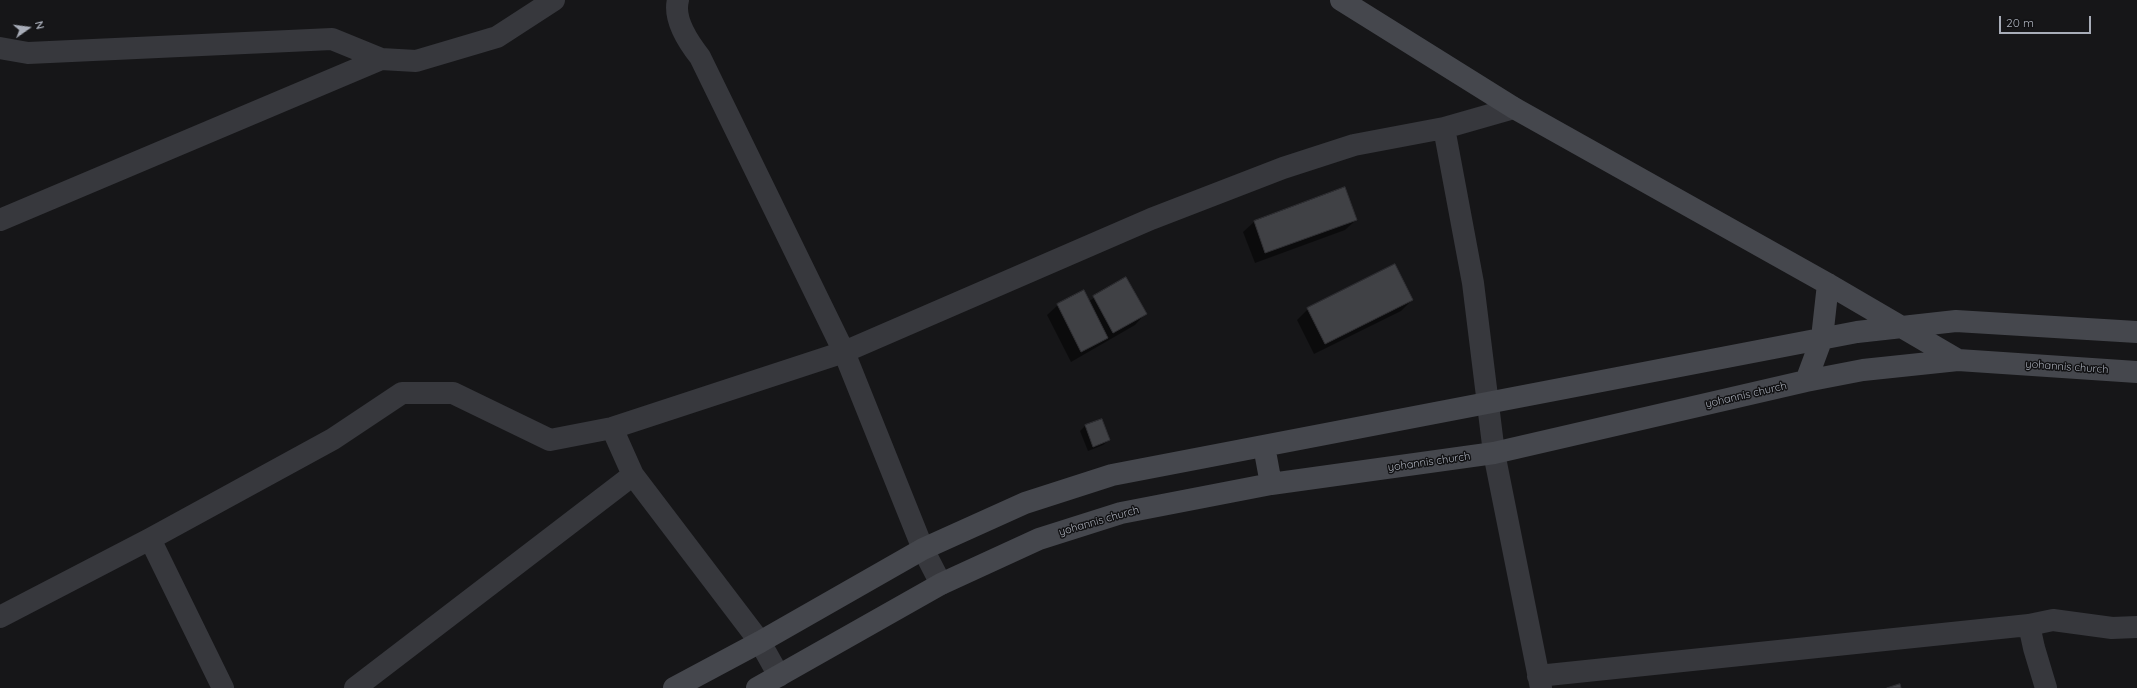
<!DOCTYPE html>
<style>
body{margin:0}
#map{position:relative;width:2137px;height:688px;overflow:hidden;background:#161618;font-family:Quicksand,sans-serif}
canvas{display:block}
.north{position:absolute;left:8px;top:8px;width:40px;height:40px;-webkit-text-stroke:3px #111113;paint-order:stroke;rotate:76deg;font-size:11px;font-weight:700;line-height:16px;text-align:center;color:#a8adb8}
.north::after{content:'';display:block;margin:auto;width:14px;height:18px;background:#a8adb8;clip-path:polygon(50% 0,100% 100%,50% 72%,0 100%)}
.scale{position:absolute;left:1999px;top:16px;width:92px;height:18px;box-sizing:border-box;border:2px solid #a8adb8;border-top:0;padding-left:5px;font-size:12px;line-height:14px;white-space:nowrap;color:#a8adb8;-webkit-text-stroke:3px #111113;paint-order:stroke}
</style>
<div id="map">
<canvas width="2137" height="688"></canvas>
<div class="north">N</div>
<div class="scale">20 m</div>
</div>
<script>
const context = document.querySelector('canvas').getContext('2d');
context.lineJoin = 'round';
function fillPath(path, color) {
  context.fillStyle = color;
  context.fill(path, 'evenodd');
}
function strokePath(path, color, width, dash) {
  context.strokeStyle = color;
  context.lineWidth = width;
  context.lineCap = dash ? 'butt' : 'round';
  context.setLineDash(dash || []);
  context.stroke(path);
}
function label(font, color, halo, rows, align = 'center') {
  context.font = font + ' Quicksand,sans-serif';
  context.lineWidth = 3;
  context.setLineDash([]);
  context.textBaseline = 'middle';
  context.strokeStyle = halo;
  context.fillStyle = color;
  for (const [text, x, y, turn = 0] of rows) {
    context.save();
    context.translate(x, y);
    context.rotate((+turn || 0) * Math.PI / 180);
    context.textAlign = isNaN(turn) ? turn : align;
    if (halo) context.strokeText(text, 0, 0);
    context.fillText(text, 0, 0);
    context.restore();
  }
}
fillPath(new Path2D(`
 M1344,189L1356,220L1345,230L1255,263L1243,232L1254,222Z
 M1126,279L1145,314L1135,325L1071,362L1047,315L1058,305L1089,301Z
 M1412,300L1401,311L1314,354L1297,320L1308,309Z
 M1085,426L1109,440L1103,445L1088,451L1080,431Z`), '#0007');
const building = new Path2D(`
 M1345,187L1357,220L1265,253L1254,221Z
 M1395,264L1413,300L1325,344L1307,308Z
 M1126,277L1147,314L1113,333L1093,296Z
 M1084,290L1108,338L1081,352L1057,304Z
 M1102,419L1110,440L1093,447L1085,425Z
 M1900,684L1901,688H1887Z`);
fillPath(building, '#404145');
strokePath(building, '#303034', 1);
strokePath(new Path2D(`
 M678,0C673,19 689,43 700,57L844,352L923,549L941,584
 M0,48L28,53L332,39L381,59
 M1444,128L1473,283L1494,453L1541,688
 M0,220L381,59L416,61L497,37L554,0
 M612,428L633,475L760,642L779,676
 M150,539L223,688
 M0,617L150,539L333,439L402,393H453L550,440L612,428L844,352L1151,219L1283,168L1354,145L1444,128L1514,108
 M2029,625L2034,648L2046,688
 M1538,676L2029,625L2053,620L2112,628L2137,627
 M355,688L633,475`), '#37383d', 22);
strokePath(new Path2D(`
 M1341,0L1514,108L1828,284L1958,360
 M1806,381L1822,338L1828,284
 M1264,446L1271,484
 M674,688L760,642L923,549L1025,503L1112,475L1857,332L1956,321L2137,332
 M757,688L941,584L1039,539L1121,513L1271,484L1494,453L1806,381L1863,370L1958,360L2137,372`), '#45474d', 22);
label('11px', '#a8adb8', '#111113', [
 ["yohannis church",2067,367,4],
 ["yohannis church",1746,395,-13],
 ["yohannis church",1429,462,-8],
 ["yohannis church",1099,521,-16]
]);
</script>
